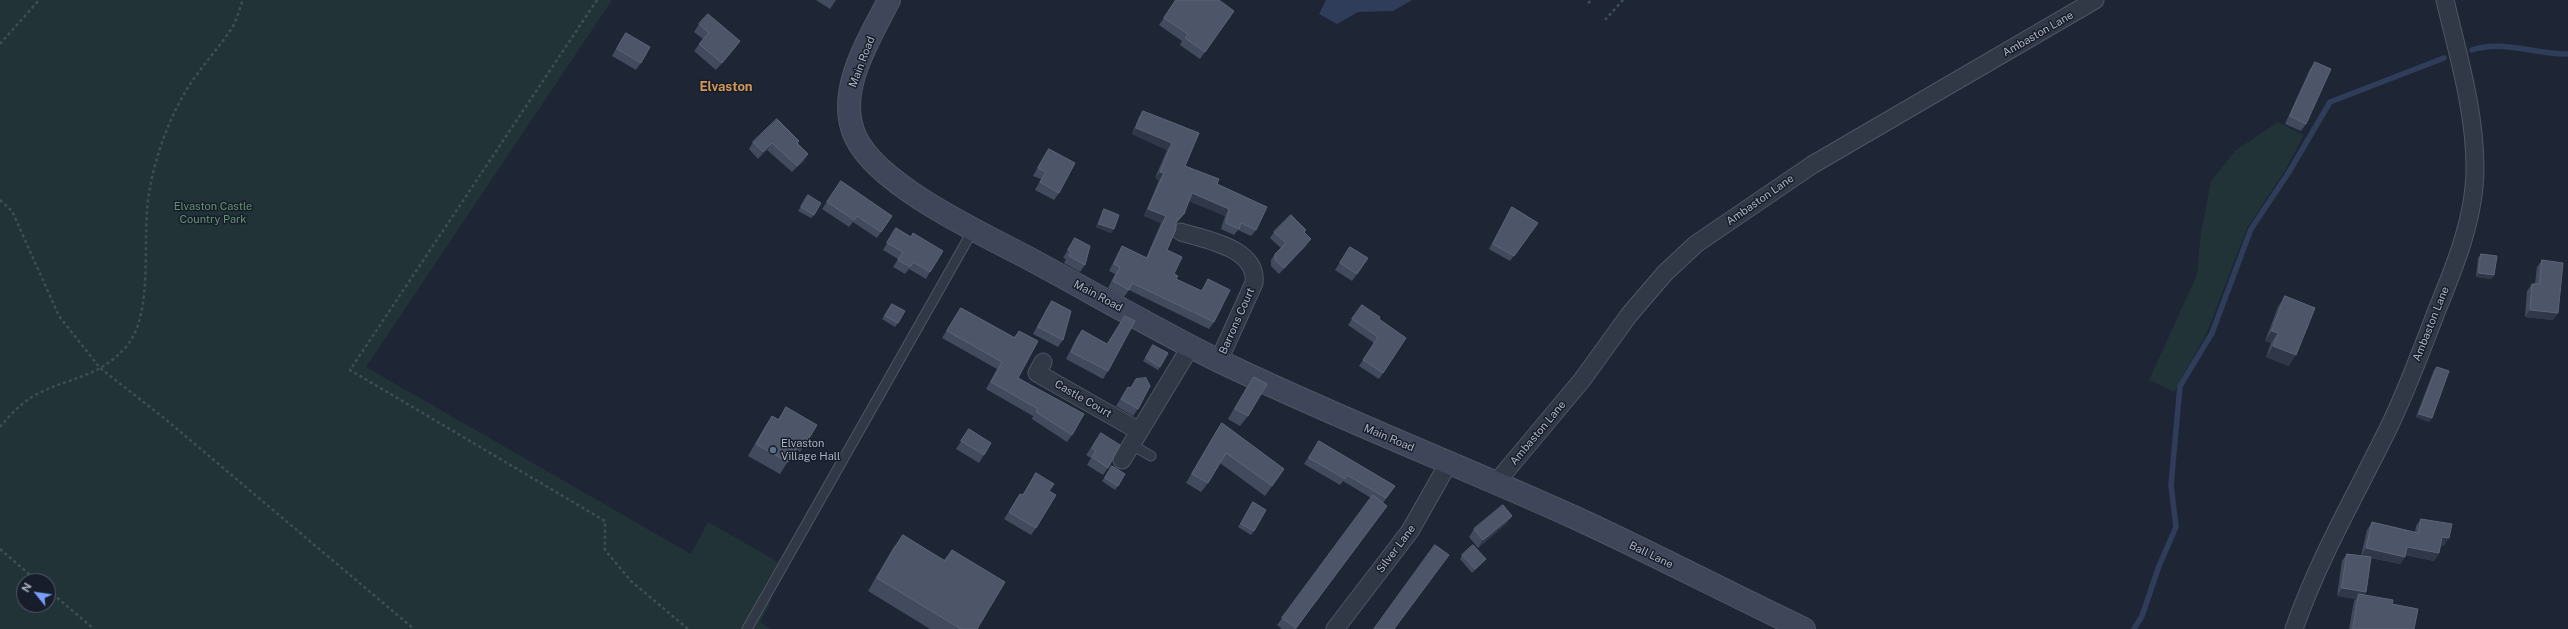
<!DOCTYPE html>
<style>
body{margin:0}
#map{position:relative;width:2568px;height:629px;overflow:hidden;background:#1e2635;font-family:"Public Sans",sans-serif}
canvas{display:block}
.north{position:absolute;left:16px;top:573px;width:40px;height:40px;box-sizing:border-box;background:#171d2a;border:1px solid #525967;border-radius:50%;rotate:300deg;font-size:11px;font-weight:700;line-height:16px;text-align:center;color:#abb2c3}
.north::after{content:'';display:block;margin:auto;width:14px;height:18px;background:#799efa;clip-path:polygon(50% 0,100% 100%,50% 72%,0 100%)}
</style>
<div id="map">
<canvas width="2568" height="629"></canvas>
<div class="north">N</div>
</div>
<script>
const context = document.querySelector('canvas').getContext('2d');
context.lineJoin = 'round';
function fillPath(path, color) {
  context.fillStyle = color;
  context.fill(path, 'evenodd');
}
function strokePath(path, color, width, dash) {
  context.strokeStyle = color;
  context.lineWidth = width;
  context.lineCap = dash ? 'butt' : 'round';
  context.setLineDash(dash || []);
  context.stroke(path);
}
function label(font, color, halo, rows, align = 'center') {
  context.font = font + ' "Public Sans",sans-serif';
  context.lineWidth = 3;
  context.setLineDash([]);
  context.textBaseline = 'middle';
  context.strokeStyle = halo;
  context.fillStyle = color;
  for (const [text, x, y, turn = 0] of rows) {
    context.save();
    context.translate(x, y);
    context.rotate((+turn || 0) * Math.PI / 180);
    context.textAlign = isNaN(turn) ? turn : align;
    if (halo) context.strokeText(text, 0, 0);
    context.fillText(text, 0, 0);
    context.restore();
  }
}
fillPath(new Path2D(`
 M0,0H612L366,367L691,554L708,522L778,562L760,594L772,600L760,622L771,629H0ZM24,581H48V605H24Z
 M2278,122L2304,135L2286,169L2247,228L2208,330L2174,392L2149,380L2197,275L2201,234L2211,181L2235,151Z`), '#213337');
fillPath(new Path2D(`
 M1326,0H1412L1393,11L1358,12L1337,24L1319,14Z`), '#2f3d5b');
strokePath(new Path2D(`
 M2472,50C2502,39 2536,55 2568,54
 M2134,629L2142,616L2159,566L2176,527L2171,485L2180,386L2212,333L2251,229L2289,172L2330,102L2444,58`), '#2f3d5b', 5.5);
const service = new Path2D(`
 M1132,445L1151,456
 M747,629L973,230`);
const minor = new Path2D(`
 M1181,232C1206,240 1258,248 1254,283L1219,360
 M1043,362L1037,373L1139,431
 M1122,460L1191,346
 M1495,484L1582,380L1629,315L1665,273L1696,244L1812,165L2095,0
 M1335,629L1410,531L1448,464
 M2294,629C2319,558 2354,498 2387,431C2406,393 2421,351 2437,310C2455,266 2475,217 2475,168C2475,111 2458,55 2445,0`);
const secondary = new Path2D(`
 M889,0C869,40 834,93 856,138C880,187 981,233 1030,259C1093,293 1155,329 1219,361C1337,418 1459,465 1578,519C1654,554 1728,593 1804,629`);
strokePath(service, '#4f5564', 11);
strokePath(minor, '#4f5564', 19);
strokePath(secondary, '#4f5564', 24);
strokePath(new Path2D(`
 M597,0L350,370L605,521V550L631,581L688,629
 M1588,3L1592,0
 M1605,20L1623,0
 M0,44L39,0
 M0,200L12,211L59,316L100,368L164,418L414,629
 M0,427C11,414 23,401 39,393C71,377 98,378 126,347C156,312 140,233 150,188C156,154 169,119 187,89C200,68 218,49 232,28C237,20 239,9 243,0
 M0,549L37,581
 M48,590L94,629`), '#3d4f54', 2.5, [3, 3]);
strokePath(service, '#313846', 9);
strokePath(minor, '#313846', 17);
strokePath(secondary, '#3f4659', 22);
fillPath(new Path2D(`
 M816,0H836L830,9Z
 M1176,0L1234,11L1200,59L1180,45L1182,41L1159,25Z
 M699,24L740,41L735,48L716,70L694,51L703,39L694,32Z
 M626,33L641,63L636,70L612,56L621,40Z
 M2315,62L2306,124L2301,131L2285,124L2310,69Z
 M1143,111L1199,133L1185,166L1217,184L1256,230L1251,236L1238,230L1234,235L1221,229L1225,216L1189,201L1184,214L1176,224L1167,250L1174,274L1176,279L1201,291L1208,279L1214,322L1209,329L1129,290L1124,297L1108,288L1115,274L1109,271L1118,253L1122,246L1146,258L1161,223L1144,216L1159,180L1155,178L1167,150L1132,134L1139,117Z
 M799,141L798,143L804,161L792,172L767,150L758,159L749,149L753,142Z
 M1049,149L1059,193L1054,200L1035,190L1041,179L1033,176L1044,156Z
 M841,181L892,216L877,238L853,222L849,227L822,209Z
 M806,199L814,215L811,218L798,211Z
 M1512,207L1538,223L1510,261L1489,249L1508,213Z
 M1104,209L1114,229L1111,233L1096,227L1102,213Z
 M896,228L911,237L913,233L930,272L926,279L909,269L905,274L893,267L898,259L883,250Z
 M1274,232H1304L1307,245L1279,274L1271,266V260L1275,254L1281,248L1270,238Z
 M1075,238L1085,265L1080,272L1064,263L1066,259L1063,258Z
 M1350,247L1368,258L1352,281L1335,270Z
 M2481,254L2492,279L2476,277L2478,258Z
 M2542,260L2558,313L2553,320L2525,317L2527,291L2532,284H2535L2537,267Z
 M2285,296L2289,366L2266,357L2271,343L2265,341L2278,307Z
 M1052,301L1063,340L1058,347L1033,334L1047,308Z
 M892,304L898,323L895,327L882,319Z
 M1362,305L1379,319L1406,338L1379,379L1359,366L1374,343L1348,325Z
 M961,308L1014,337L1019,331L1018,378L1072,435L1067,442L1032,419L1033,416L986,389L997,369L942,338L956,315Z
 M1125,316L1108,371L1103,379L1066,359L1077,337L1082,330L1107,344Z
 M1151,348L1160,367L1158,370L1143,361Z
 M2437,367L2432,418L2429,422L2416,417L2434,370Z
 M1254,377L1248,416L1240,426L1228,419L1246,388Z
 M1136,379L1138,409L1133,416L1116,406L1128,387L1130,388Z
 M786,407L808,440L800,452L796,449L780,474L748,456L764,428L772,416L778,419Z
 M1222,423L1284,469L1265,496L1220,463L1208,483L1201,492L1186,483L1215,433Z
 M969,429L984,455L979,463L956,449Z
 M1101,433L1108,468L1103,475L1087,465L1091,458L1086,455Z
 M1319,441L1395,486L1383,503L1296,629H1282L1277,625L1371,498L1343,481L1340,485L1304,464Z
 M1112,466L1118,486L1115,490L1102,481Z
 M1036,473L1049,491L1036,528L1031,535L1004,519L1020,494L1022,495Z
 M1253,502L1254,531L1251,535L1238,527Z
 M1512,516L1507,523L1478,548L1469,537L1474,529Z
 M2421,519L2444,546L2441,545L2439,553L2434,561L2405,555V557L2400,564L2371,558L2366,592L2364,595L2392,604L2414,629H2349L2354,601L2356,599L2337,596L2342,561L2347,554L2361,556L2367,530L2372,522L2415,532L2416,526Z
 M903,535L944,560L952,550L977,629H930L868,591L893,548Z
 M1462,555L1486,559L1472,573L1460,559Z`), '#424b5e');
fillPath(new Path2D(`
 M1136,128L1172,143L1167,150L1132,134Z
 M772,143L767,150L758,159L763,152Z
 M808,154L804,161L792,172L797,166Z
 M1160,172L1164,173L1159,180L1155,178Z
 M1192,193L1229,209L1225,216L1187,200Z
 M1148,209L1166,216L1161,223L1144,216Z
 M1099,224L1114,229L1111,233L1096,227Z
 M1311,239L1307,245L1279,274L1284,268Z
 M2479,273L2494,275L2492,279L2476,277Z
 M2530,310L2558,313L2553,320L2525,317Z
 M2272,331L2278,333L2271,343L2265,341Z
 M2273,346L2296,355L2289,366L2266,357Z
 M2419,414L2432,418L2429,422L2416,417Z
 M1512,516L1507,523L1478,548L1483,540Z
 M2442,537L2449,538L2444,546L2437,544Z
 M2407,547L2439,553L2434,561L2402,554Z
 M2366,548L2405,557L2400,564L2361,556Z
 M2342,588L2366,592L2361,599L2359,594L2356,599L2337,596Z`), '#2f3749');
const building = new Path2D(`
 M1176,0H1219L1234,11L1205,52L1185,38L1188,34L1164,18Z
 M708,14L740,41L722,63L699,44L709,33L699,24Z
 M626,33L650,47L641,63L617,49Z
 M2315,62L2331,69L2306,124L2290,116Z
 M1143,111L1199,133L1185,166L1219,179L1217,184L1267,207L1256,230L1241,223L1239,229L1226,223L1229,209L1192,193L1184,214L1176,222V229L1167,250L1182,257L1174,274L1178,276L1176,279L1202,291L1208,279L1230,290L1214,322L1132,283L1129,290L1113,281L1120,267L1114,264L1122,246L1147,258L1166,216L1148,209L1164,173L1160,172L1172,143L1136,128Z
 M777,119L799,141L797,143L808,154L797,166L772,143L763,152L753,142Z
 M1049,149L1075,163L1059,193L1040,182L1046,172L1038,168Z
 M841,181L892,216L881,232L857,216L854,220L827,202Z
 M808,195L821,203L814,215L801,207Z
 M1512,207L1538,223L1514,256L1493,244Z
 M1104,209L1119,215L1114,229L1099,224Z
 M1291,215L1306,230L1304,232L1311,239L1284,268L1275,260V254L1286,243L1274,232Z
 M896,228L911,237L913,233L943,251L930,272L913,262L910,267L898,260L903,252L887,243Z
 M1075,238L1090,246L1085,265L1069,256L1071,252L1068,250Z
 M1350,247L1368,258L1357,274L1340,263Z
 M2481,254L2497,256L2494,275L2479,273Z
 M2542,260L2563,263L2558,313L2530,310L2532,284H2539Z
 M2285,296L2315,308L2296,355L2273,346L2278,333L2272,331Z
 M1052,301L1071,311L1063,340L1038,327Z
 M892,304L905,311L898,323L885,316Z
 M1362,305L1380,317L1379,319L1406,338L1383,373L1363,360L1378,337L1352,319Z
 M961,308L1015,338L1019,331L1038,341L1018,378L1084,414L1072,435L1036,412L1038,409L991,382L1002,362L947,331Z
 M1125,316L1135,321L1108,371L1071,352L1082,330L1107,344Z
 M1153,345L1168,353L1160,367L1146,358Z
 M2437,367L2449,371L2432,418L2419,414Z
 M1254,377L1267,384L1248,416L1235,409Z
 M1146,378L1150,386L1138,409L1121,399L1128,387L1131,388L1136,379Z
 M786,407L817,425L808,440L804,438L788,462L756,444L772,416L779,420Z
 M1222,423L1284,469L1272,486L1226,453L1208,483L1192,474Z
 M969,429L991,443L984,455L961,441Z
 M1101,433L1120,445L1108,468L1092,457L1096,451L1092,448Z
 M1319,441L1395,486L1386,498L1347,475L1345,479L1309,458Z
 M1112,466L1125,474L1118,486L1105,478Z
 M1036,473L1054,484L1049,491L1056,495L1036,528L1009,512L1020,494L1023,495Z
 M1373,495L1387,506L1296,628L1282,618Z
 M1253,502L1266,510L1254,531L1241,524Z
 M1503,505L1512,516L1483,540L1474,529Z
 M2421,519L2452,524L2449,538L2442,537L2439,553L2407,547L2405,557L2366,548L2372,522L2418,533Z
 M903,535L945,561L952,550L1005,582L977,629H961L877,578Z
 M1435,545L1449,555L1394,629H1374Z
 M1473,545L1486,559L1475,569L1462,555Z
 M2347,554L2371,557L2366,592L2342,588Z
 M2359,594L2393,600L2392,604L2418,609L2414,629H2353Z`);
fillPath(building, '#4d5669');
strokePath(building, '#5c6477', 1);
for (const [x, y, r, color] of [
 [773,450,4,"#5c6f8a"]
]) {
  const dot = new Path2D();
  dot.arc(x, y, r, 0, 2 * Math.PI);
  context.fillStyle = color;
  context.fill(dot);
  strokePath(dot, '#171d2a', 1.5);
}
label('11px', '#abb2c3', '#171d2a', [
 ["Ambaston Lane",2038,34,-30],
 ["Main Road",862,62,-69],
 ["Ambaston Lane",1760,200,-35],
 ["Main Road",1098,296,28],
 ["Barrons Court",1237,321,-66],
 ["Ambaston Lane",2431,324,-68],
 ["Castle Court",1083,399,30],
 ["Ambaston Lane",1538,433,-50],
 ["Main Road",1389,438,23],
 ["Silver Lane",1396,549,-53],
 ["Ball Lane",1651,555,26]
]);
label('11px', '#639373', '#171d2a', [
 ["Elvaston Castle",213,207],
 ["Country Park",213,220]
]);
label('11px', '#abb2c3', '#171d2a', [
 ["Elvaston",781,444],
 ["Village Hall",781,457]
], 'left');
label('bold 13px', '#d49854', '#171d2a', [
 ["Elvaston",726,87]
]);
</script>
